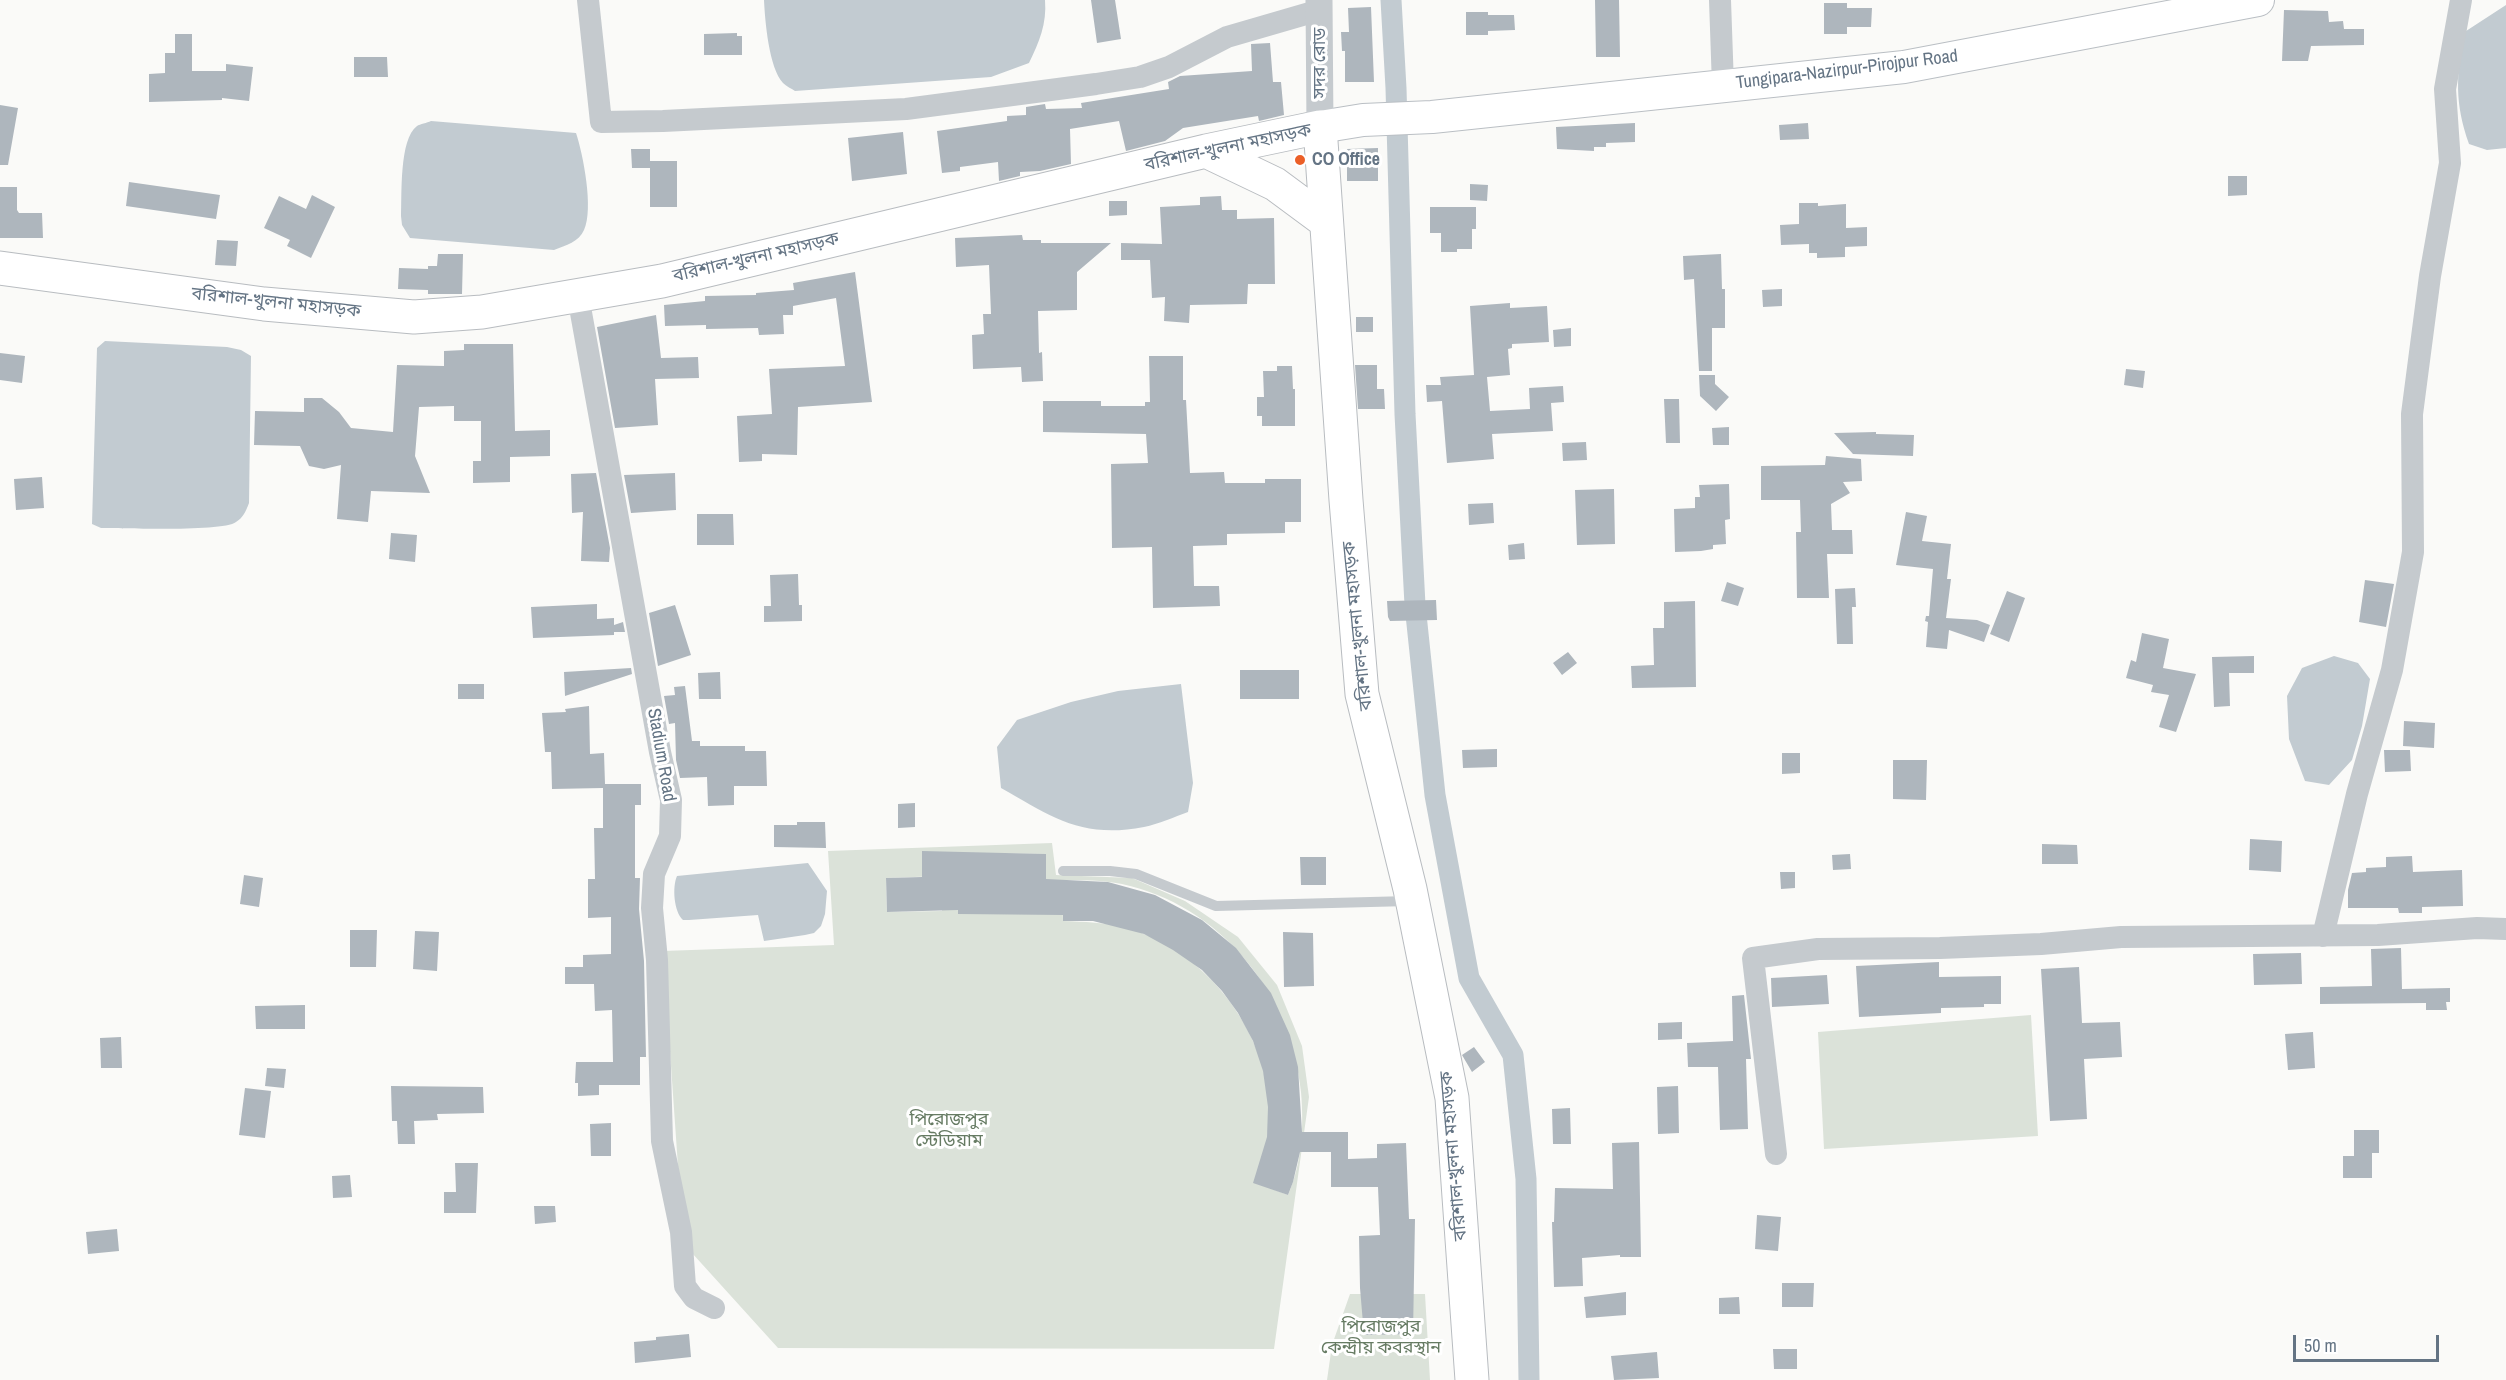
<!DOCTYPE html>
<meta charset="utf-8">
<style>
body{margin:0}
#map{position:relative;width:2506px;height:1380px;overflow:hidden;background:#fafaf8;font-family:"Archivo Narrow",sans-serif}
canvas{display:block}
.scale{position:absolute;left:2293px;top:1335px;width:146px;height:27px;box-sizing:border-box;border:3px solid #647484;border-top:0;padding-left:8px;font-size:18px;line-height:21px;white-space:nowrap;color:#647484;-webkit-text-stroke:4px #fff;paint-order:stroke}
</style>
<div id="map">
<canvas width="2506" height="1380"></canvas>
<div class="scale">50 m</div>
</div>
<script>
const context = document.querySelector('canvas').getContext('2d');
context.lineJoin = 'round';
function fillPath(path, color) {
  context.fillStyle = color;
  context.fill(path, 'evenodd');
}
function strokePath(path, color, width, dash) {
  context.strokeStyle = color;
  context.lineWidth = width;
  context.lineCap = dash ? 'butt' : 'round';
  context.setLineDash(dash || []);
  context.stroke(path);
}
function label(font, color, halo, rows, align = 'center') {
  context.font = font + ' "Archivo Narrow","Noto Sans Bengali",sans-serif';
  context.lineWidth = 6;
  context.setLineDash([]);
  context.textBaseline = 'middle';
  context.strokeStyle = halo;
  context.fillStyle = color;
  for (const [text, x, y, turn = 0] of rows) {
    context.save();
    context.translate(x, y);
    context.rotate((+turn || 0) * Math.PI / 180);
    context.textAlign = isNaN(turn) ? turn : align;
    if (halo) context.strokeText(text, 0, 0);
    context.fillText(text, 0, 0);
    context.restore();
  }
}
fillPath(new Path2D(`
 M1052,843L1056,875L1132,878L1185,901L1238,937L1277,985L1302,1046L1309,1097L1274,1349L778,1348L692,1253L680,1195L663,951L834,945L828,851ZM959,853L1045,854V914L958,913ZM942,876V911L887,912L886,878ZM1062,880C1082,880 1102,880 1122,884C1220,905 1292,994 1301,1092C1304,1127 1302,1163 1288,1195L1254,1182C1259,1168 1264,1154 1267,1139C1282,1048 1213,952 1126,928C1105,922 1084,922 1063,921Z
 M2031,1015L2038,1136L1824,1149L1818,1032Z
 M1350,1294H1425L1430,1380H1327L1332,1345Z`), '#dbe2d9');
fillPath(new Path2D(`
 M764,0H1045C1047,24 1039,42 1029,63L991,77L795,91C792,89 786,86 783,83C769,68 765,21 764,0Z
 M2506,5V148L2487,150L2469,144C2454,101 2457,78 2463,33Z
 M431,121L576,133C583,154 594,209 584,230C579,242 566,245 554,250L410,238L402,225L401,216C402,196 399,139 417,126C420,124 427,123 431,121Z
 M105,341L227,347L241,350L251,356L249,503C246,511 243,518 236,522C223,532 124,528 101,528L92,524L97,348Z
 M2334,656L2358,663L2370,679L2362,726L2352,760L2329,785L2305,781L2289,739L2287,696L2302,668Z
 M1181,684L1193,783L1188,812C1174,817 1159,824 1144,827C1082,839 1052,817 1001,788L997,747L1017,720L1071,702L1118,691Z
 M808,863L827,891L825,914L821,926L814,933L805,935L764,941L758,915L689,920H683C674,912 672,887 677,876Z`), '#c2cbd1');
strokePath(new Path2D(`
 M1391,0L1396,88L1405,414L1415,605L1435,795L1469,978L1513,1055L1526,1179L1529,1380`), '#c2cbd1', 21);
fillPath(new Path2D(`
 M1091,0H1115L1121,39L1097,43Z
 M1595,0H1619L1620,57H1596Z
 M1824,3H1847V8H1872L1871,27H1847V34H1824Z
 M1371,7L1374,82H1345V51H1342L1341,32H1349L1348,8Z
 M2284,10L2328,11L2329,22L2343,21L2344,29H2364V45L2311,46L2308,61H2282Z
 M1466,12H1488V15H1514L1515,30L1488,31V35H1466Z
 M737,33V36H742V55H704V34Z
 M175,34H192V71H226V64L253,67L249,101L222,98V100L149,102V74L165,73V53H175Z
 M1270,43L1273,82H1281L1284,115L1259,121L1258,116L1183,128L1165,141L1126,151L1119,121L1070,129L1071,164L1040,171L1020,172V176L999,181L998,162L960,167V171L942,173L937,131L1007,121V116L1026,115V107L1045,104L1046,109L1082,108L1081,103L1169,89L1168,82L1180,76L1252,71L1251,44Z
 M354,57H387L388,77H354Z
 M0,105L18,108L8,165H0Z
 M1635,123V142L1606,143V147H1594V151L1557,149L1556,127Z
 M1808,123L1809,139L1780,140L1779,125Z
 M903,132L907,174L852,181L848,138Z
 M1378,148V181H1347V149Z
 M631,149H650V161H677V207H650V168H632Z
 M2228,176H2247V195L2228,196Z
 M129,182L220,195L216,219L126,206Z
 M1470,184L1488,185L1487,201L1470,200Z
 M0,187H17V210L19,213H42L43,238H0Z
 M312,195L335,207L311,258L287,246L290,240L264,228L279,196L306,209Z
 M1221,196L1222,210H1237V219L1274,218L1275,284H1248L1247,304L1190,305L1189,323L1164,321L1165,297L1152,298L1150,260H1121V243L1162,244L1160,207L1200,205V197Z
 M1109,201H1127V215L1109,216Z
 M1799,203H1818V206L1846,204V228L1867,227V246L1845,247V257L1817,258V253H1809V244L1781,245L1780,225L1799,224Z
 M1430,207H1476V229H1472V249H1457V252H1441V233H1430Z
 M1022,235L1023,240H1041V243H1111L1077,272V310L1038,311L1039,353L1042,352L1043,381L1022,382L1021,367L973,369L972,335L984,334L983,314H991L989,265L956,267L955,238Z
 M217,240L238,241L236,266L215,265Z
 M438,254H463L462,294H428V290L398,289L399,268L428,269V266H437Z
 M1721,254L1722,289H1725V328H1712V371H1699L1694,279L1684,280L1683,256Z
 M855,272L872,402L798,407L797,455L762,454V461L739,462L737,416L772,414L769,369L845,366L836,298L793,306V315H783L784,334L759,335L758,328L706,329V325L665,326L664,305L705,301V296L756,295V293L794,290L793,283Z
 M1782,289V306L1763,307L1762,290Z
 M1510,303V308L1547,306L1549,342L1512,344V348L1508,349L1510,375L1487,377L1490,411L1530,409L1529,388L1563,386L1564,402L1551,403L1553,431L1492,434L1494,459L1447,463L1442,401L1427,402L1426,385H1441L1440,377L1474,375L1470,306Z
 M656,315L661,358L698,357L699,378L655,379L658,425L615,428L597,327Z
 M1356,317H1373V332H1356Z
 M1571,328V346L1554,347L1553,330Z
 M464,344H513L515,431L550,430V456L510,457V482L473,483V461H481V421H454V406L419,407L415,456L430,493L371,491L368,522L337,519L341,465L324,469L309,466L300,446L254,445L255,411L304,412V398H322L339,412L351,428L393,432L397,365L444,366V351L464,350Z
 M0,353L25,356L22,383L0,380Z
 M1149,356H1183V400H1186L1190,473L1224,472L1225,483H1265V479H1301V522H1285V533L1227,534V545L1193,546L1194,586H1219L1220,606L1153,608L1152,547L1112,548L1111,464L1148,463L1146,434L1043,432V401H1101V406H1145V402H1150Z
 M1355,365H1377V389H1384L1385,409H1358Z
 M1277,366H1292L1293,389H1295V426H1262V416H1257V397H1264L1263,371H1277Z
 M2126,369L2145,371L2143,388L2124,385Z
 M1699,375H1715V384L1729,397L1716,411L1700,396Z
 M1664,399H1679L1680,443H1666Z
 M1729,427V445H1713L1712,428Z
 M1876,432V434L1914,435L1913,456L1853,454L1834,433Z
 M1586,442L1587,460L1563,461L1562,443Z
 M1826,456L1861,459L1862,481L1843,482L1850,493L1831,504L1832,530H1852L1853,554H1827L1829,598H1797L1796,532H1801L1800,500H1761V466L1825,465Z
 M596,473L610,548L609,562L581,561L583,512L572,513L571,474Z
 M675,473L676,510L631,513L624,475Z
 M42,477L44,508L16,510L14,479Z
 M1729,484L1730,519L1725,520L1726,544L1713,545V549L1701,551L1675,552L1674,509L1695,508V497H1700L1699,485Z
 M1614,489L1615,544L1577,545L1575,490Z
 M1493,503L1494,523L1469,525L1468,504Z
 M1906,512L1927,516L1922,541L1951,544L1947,579H1951L1946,618L1977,620L1990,625L1984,642L1949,630L1947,649L1926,647L1928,622L1925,621L1926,616H1929L1933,569L1896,565Z
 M697,514H733L734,545H697Z
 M391,533L417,535L415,562L389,559Z
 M1524,543L1525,559L1509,560L1508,545Z
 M798,574L799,605H802V621L764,622V606H771L770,575Z
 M2365,580L2394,584L2386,627L2359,622Z
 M1727,582L1744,588L1738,606L1721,601Z
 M1855,588L1856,607H1852L1853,644H1837L1835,589Z
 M2007,591L2025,598L2009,642L1990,634Z
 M1436,600L1437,620L1390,621L1388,617L1387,601Z
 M1695,601L1696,687L1632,688L1631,666L1654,665L1653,628H1664V602Z
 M597,604V619L614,618V625L623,622L625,632H614V635L533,638L531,607Z
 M675,605L691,655L658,666L649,613Z
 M2142,633L2169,639L2163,668L2196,674L2176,732L2159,727L2169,695L2151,692L2153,685L2126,678L2131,660L2136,662Z
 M1568,652L1577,663L1562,675L1553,663Z
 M2254,656V673H2229L2230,706L2214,707L2212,657Z
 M631,668L632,674L565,696L564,672Z
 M1240,670H1299V699H1240Z
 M720,672L721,699H699L698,673Z
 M458,684H484V699H458Z
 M685,686L692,741H700V746H745V751H766L767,786H734V805L708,806L707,777L680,778L676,760L675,723L669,724L664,696L675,695L674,687Z
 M589,706L590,754L604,753L605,784H641V805H635V878H640L639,909L644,961L646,1057H640V1085H599V1095L578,1096V1083H575L576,1062H613L612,1010L595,1011L594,984H565V967H583V955L611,954V917L588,918V879H595L594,828H603V788L552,789L551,752H545L542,713L566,712L565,709Z
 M2404,721L2435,723L2434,748L2403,746Z
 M1497,749V767L1463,768L1462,750Z
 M2384,750H2410L2411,771L2385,772Z
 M1782,753H1800V773L1782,774Z
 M1893,760H1927L1926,800L1893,799Z
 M915,803V827L898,828V804Z
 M797,822H825L826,848L774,847V825H797Z
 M2250,839L2282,841L2281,872L2249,870Z
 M2042,844L2077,845L2078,864H2042Z
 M922,851L1046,854V879L1108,882L1155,895L1202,920L1236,948L1271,993L1290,1035L1298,1067L1302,1132H1348V1159L1377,1158V1144L1406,1143L1409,1219H1415L1413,1334L1364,1335L1360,1288L1359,1236L1380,1235L1378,1187H1331V1152H1300L1293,1182L1288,1195L1253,1183L1267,1137L1268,1107L1263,1071L1253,1041L1238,1013L1222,991L1202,970L1173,950L1144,934L1093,921H1063V915L958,914V910L887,912L886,878L922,877Z
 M1850,854L1851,869L1833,870L1832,855Z
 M2412,856L2413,872L2462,870L2463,906L2422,907V913H2399L2398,908H2348V890L2352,873L2366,872V868L2386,867V857Z
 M1300,857H1326V885H1301Z
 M1780,872H1795V888L1781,889Z
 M244,875L263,878L259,907L240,904Z
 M350,930H377L376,967H350Z
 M415,931L439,932L437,971L413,969Z
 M1283,932L1313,933L1314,986L1284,987Z
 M2401,948L2402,989L2450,988V1002H2446L2447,1010H2426V1003L2320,1004V987L2372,986L2371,949Z
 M2301,953L2302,984L2254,985L2253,954Z
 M1939,962V977L2001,976V1004H1984V1007L1941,1008V1013L1859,1017L1856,966Z
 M2079,967L2082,1023L2120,1022L2122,1057L2084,1059L2087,1119L2050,1121L2041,969Z
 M1827,975L1829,1004L1772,1007L1771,978Z
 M1744,995L1751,1059H1746L1748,1129L1720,1130L1718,1067H1688L1687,1043L1733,1041L1732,996Z
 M305,1005V1029H256L255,1006Z
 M1682,1022V1039L1658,1040V1023Z
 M2313,1032L2315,1068L2288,1070L2285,1034Z
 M121,1037L122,1068H101L100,1038Z
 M1474,1047L1485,1062L1472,1072L1462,1055Z
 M267,1068L286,1069L284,1088L265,1086Z
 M391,1086L483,1087L484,1113L437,1114L438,1120L414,1121L415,1144H398L397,1121H392Z
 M1678,1086L1679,1133L1658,1134L1657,1087Z
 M245,1088L271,1091L265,1138L239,1135Z
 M1570,1108L1571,1144H1553L1552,1109Z
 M611,1123V1156H591L590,1124Z
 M2354,1130H2379V1153H2372V1178H2343V1156H2354Z
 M1639,1142L1641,1257H1620V1255L1582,1258L1583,1286L1554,1287L1552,1222H1554L1555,1188L1613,1189L1612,1143Z
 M455,1163H478L476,1213H444V1192H456Z
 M350,1175L352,1197L333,1198L332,1176Z
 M534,1206H555L556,1222L535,1224Z
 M1757,1215L1781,1217L1778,1251L1755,1249Z
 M117,1229L119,1251L88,1254L86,1232Z
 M1782,1283H1814L1813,1307H1782Z
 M1626,1292V1315L1586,1318L1584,1297Z
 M1739,1297L1740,1314H1719V1298Z
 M689,1334L691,1357L635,1363L634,1342L656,1340V1337Z
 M1773,1349H1797V1369H1774Z
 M1657,1352L1659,1378L1614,1380L1611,1356Z`), '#aeb6bd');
const secondary = new Path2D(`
 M1320,127L1363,120L1432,117L1904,67L2258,0`);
const trunk = new Path2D(`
 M1206,151L1275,184L1325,221
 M0,268L264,304L414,317L482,312L662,281L1206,151L1320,127L1346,500L1362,694L1410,889L1452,1098L1472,1380`);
strokePath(secondary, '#babfc4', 34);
strokePath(trunk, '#b8bcc0', 35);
strokePath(new Path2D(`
 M1063,871H1110L1136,874L1216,906L1409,901`), '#c5cace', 10);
strokePath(new Path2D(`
 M588,0L601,122L663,121L906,109L1096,84L1140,77L1169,67L1227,37L1320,10
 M1720,0L1723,86
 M578,296L660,752L671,800L670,836L654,874L652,908L657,960L662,1141L681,1232L685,1286L694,1298L714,1308
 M2323,936L2357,794L2392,670L2413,552L2412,414L2430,276L2450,163L2445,89L2461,0
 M1776,1154L1753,958L1818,949L1940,948L2041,944L2121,937L2378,935L2477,928L2506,929`), '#c5cace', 22);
strokePath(new Path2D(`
 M1319,0L1320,127`), '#c5cace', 27);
strokePath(secondary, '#fff', 32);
strokePath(trunk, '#fff', 33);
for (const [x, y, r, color] of [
 [1300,160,6,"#eb5f27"]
]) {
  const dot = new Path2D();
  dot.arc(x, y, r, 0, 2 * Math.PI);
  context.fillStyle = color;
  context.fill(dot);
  strokePath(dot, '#fff', 2);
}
label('18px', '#647484', '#fff', [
 ["সদর রোড",1320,63,-90],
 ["Tungipara-Nazirpur-Pirojpur Road",1847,70,-7],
 ["বরিশাল-খুলনা মহাসড়ক",1228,148,-12],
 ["বরিশাল-খুলনা মহাসড়ক",756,258,-13],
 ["বরিশাল-খুলনা মহাসড়ক",276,303,6],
 ["বরিশাল-খুলনা মহাসড়ক",1358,626,-96],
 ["Stadium Road",661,755,80],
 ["বরিশাল-খুলনা মহাসড়ক",1454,1156,-95]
]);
label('bold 18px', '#647484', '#fff', [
 ["CO Office",1312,160]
], 'left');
label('18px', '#667b63', '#fff', [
 ["পিরোজপুর",949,1120],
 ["স্টেডিয়াম",949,1141],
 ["পিরোজপুর",1381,1327],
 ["কেন্দ্রীয় কবরস্থান",1381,1348]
]);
</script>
